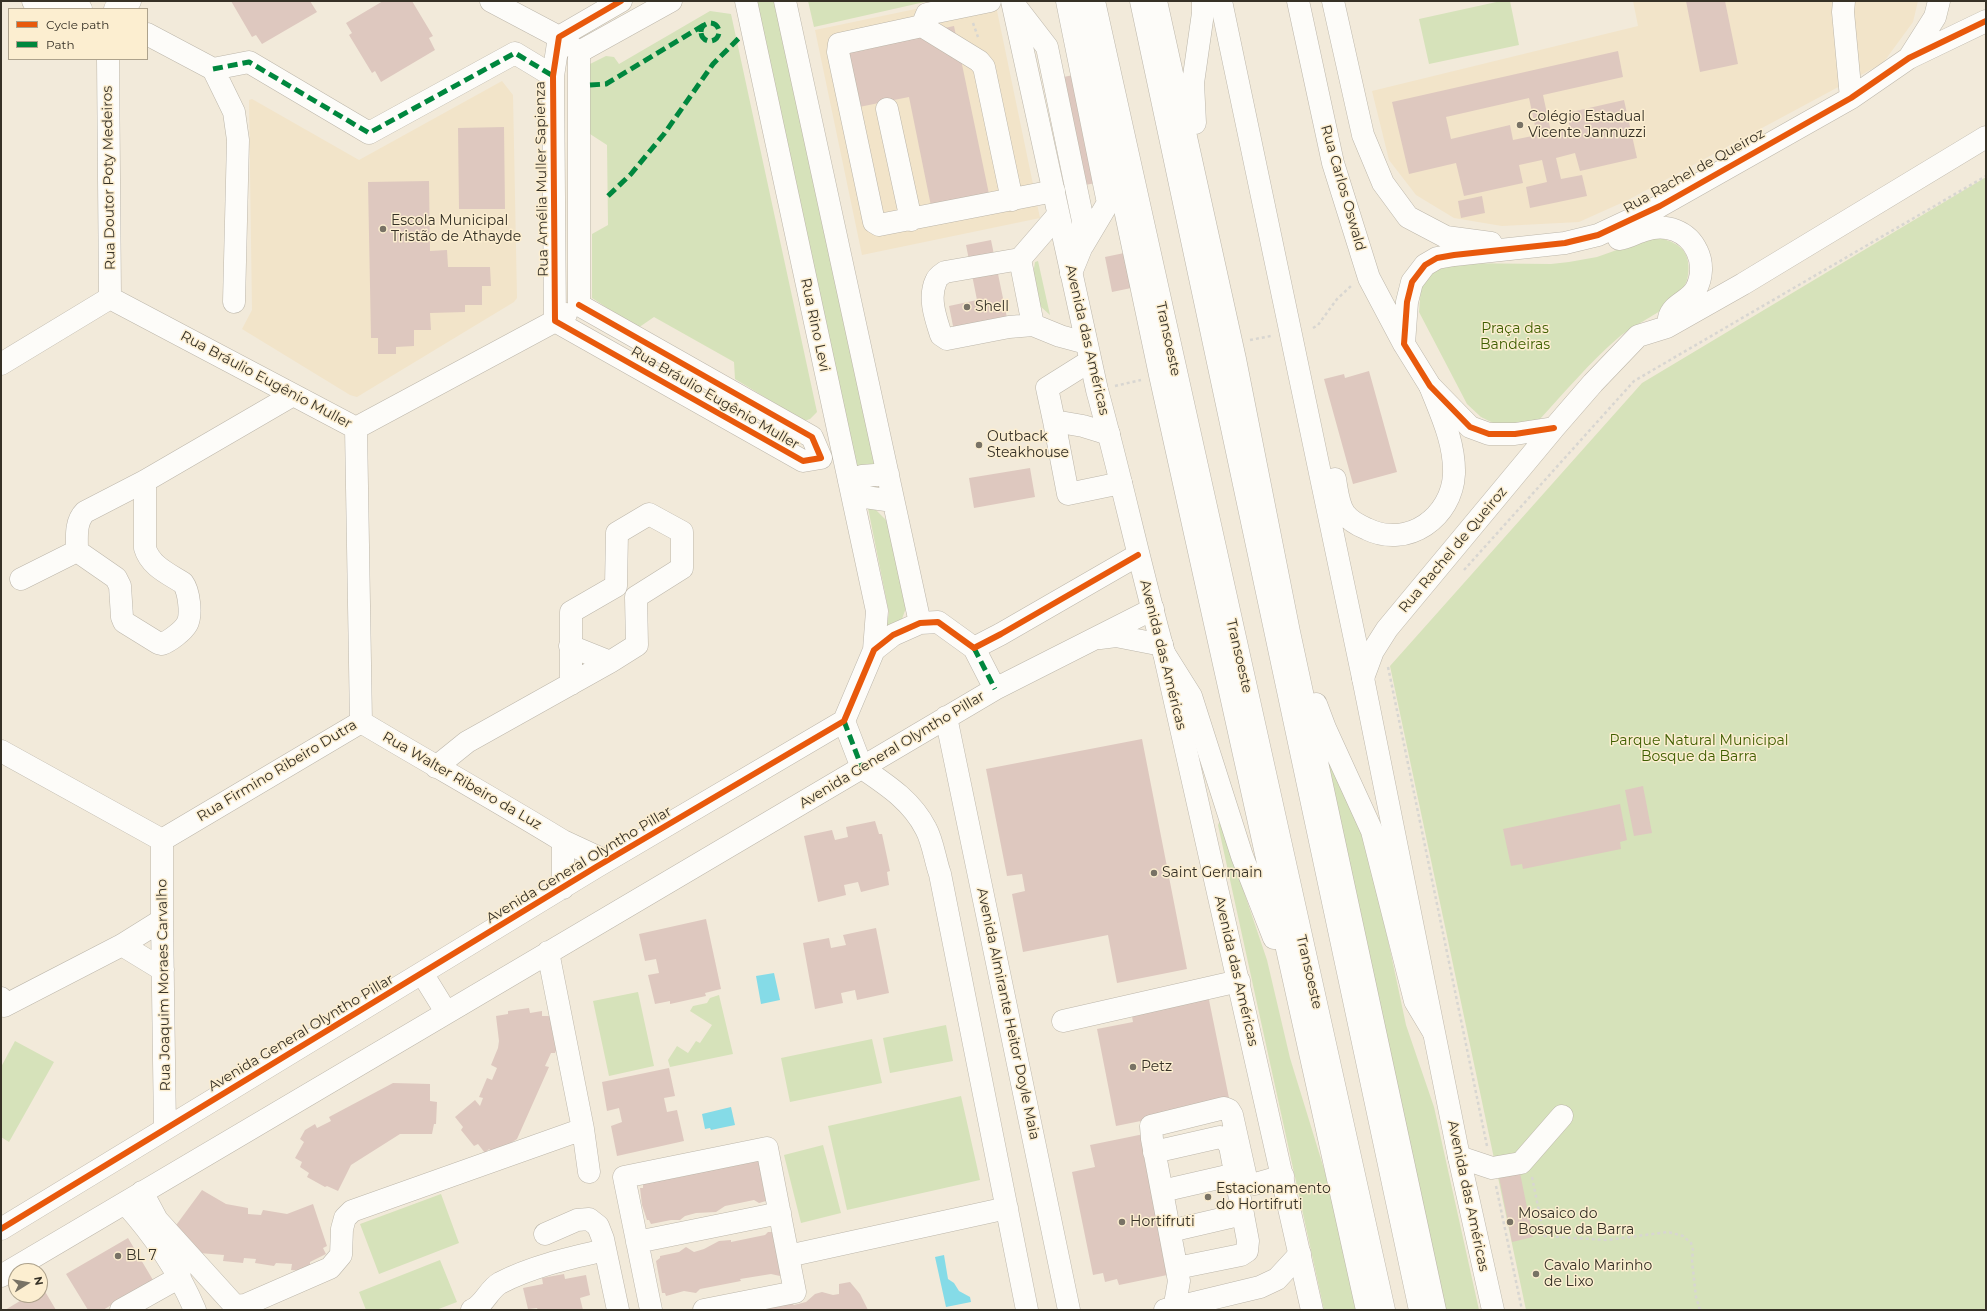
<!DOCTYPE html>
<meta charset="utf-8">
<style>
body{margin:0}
#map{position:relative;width:1987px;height:1311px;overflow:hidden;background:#f2eada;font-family:Montserrat,sans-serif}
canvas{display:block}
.frame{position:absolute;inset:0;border:2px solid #363126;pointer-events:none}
.legend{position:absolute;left:8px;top:8px;width:140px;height:52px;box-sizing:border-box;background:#fceed0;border:1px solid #ada28c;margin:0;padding:5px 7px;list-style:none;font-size:12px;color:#363126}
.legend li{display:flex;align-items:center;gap:8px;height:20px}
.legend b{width:20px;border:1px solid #ada28c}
.north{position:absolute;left:8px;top:1263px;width:40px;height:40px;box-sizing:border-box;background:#fceed0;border:1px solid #ada28c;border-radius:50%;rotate:79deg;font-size:11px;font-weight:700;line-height:16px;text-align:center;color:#363126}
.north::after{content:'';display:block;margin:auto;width:14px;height:18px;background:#787265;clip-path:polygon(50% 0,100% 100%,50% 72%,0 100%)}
</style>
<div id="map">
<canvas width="1987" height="1311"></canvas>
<div class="frame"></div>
<ul class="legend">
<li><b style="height:5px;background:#e8590c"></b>Cycle path</li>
<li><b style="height:5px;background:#00873e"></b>Path</li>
</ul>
<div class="north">N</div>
</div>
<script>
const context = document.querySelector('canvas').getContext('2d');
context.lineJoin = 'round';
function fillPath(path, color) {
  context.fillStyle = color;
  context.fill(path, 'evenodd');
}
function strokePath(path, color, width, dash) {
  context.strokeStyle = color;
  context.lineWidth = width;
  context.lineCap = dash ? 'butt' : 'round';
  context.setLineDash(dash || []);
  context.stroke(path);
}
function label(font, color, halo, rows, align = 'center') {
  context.font = font + ' Montserrat,sans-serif';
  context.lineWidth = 3;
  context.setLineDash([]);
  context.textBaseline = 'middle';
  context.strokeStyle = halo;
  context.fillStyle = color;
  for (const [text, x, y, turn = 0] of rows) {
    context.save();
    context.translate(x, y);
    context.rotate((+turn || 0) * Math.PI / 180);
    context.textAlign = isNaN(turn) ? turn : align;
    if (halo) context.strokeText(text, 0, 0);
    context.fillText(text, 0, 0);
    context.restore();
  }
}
fillPath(new Path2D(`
 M954,1H995L1040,218L862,255L815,30Z
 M1633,1H1918L1913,22L1883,63L1628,200L1579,222L1502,226L1454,218L1416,195L1389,160L1372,91L1638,26Z
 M502,81L513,95L517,298L514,302L357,397L350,395L242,329L252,310L249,100L252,99L359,160Z`), '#f2e4c9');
fillPath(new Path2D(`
 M757,1H776L875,463L866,470L857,467Z
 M808,1H929L814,27Z
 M1501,1H1510L1519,45L1429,64L1419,19Z
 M710,11L731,14L817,412L810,419L804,421L735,379L734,362L654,317L638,328L592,298V234L608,225L607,145L590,134V64L606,56L614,57L619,64Z
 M1986,177V1310H1526L1390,666L1642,383Z
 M1660,238C1674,242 1686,247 1688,262C1694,304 1644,316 1618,338C1590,362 1565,392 1540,419L1525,424H1495L1481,417L1467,404L1419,312L1421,287L1429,273L1449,263L1551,264L1569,262L1597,257L1645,240Z
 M1038,261L1050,315L1040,306L1033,275L1035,262Z
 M868,508H874L889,523L907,605L902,619L886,628L889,613Z
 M1331,758L1370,855L1406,1025L1434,1107L1479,1310H1444L1328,766V759Z
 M1220,821L1267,960L1290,1058L1328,1182L1359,1310H1324L1218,825Z
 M638,992L654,1066L609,1076L593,1001Z
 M719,995L733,1054L670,1067L668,1060L677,1046L688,1053L696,1041L700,1043L712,1025L690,1011L693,1006L707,1003L710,998Z
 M946,1025L953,1061L890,1073L883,1038Z
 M872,1039L882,1083L790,1102L781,1058Z
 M15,1041L54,1062L9,1142L1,1137V1067Z
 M961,1096L980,1180L847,1210L828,1126Z
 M823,1145L841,1213L801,1223L784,1155Z
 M441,1194L459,1243L379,1274L360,1224Z
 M440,1260L457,1302L436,1310H366L359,1292Z`), '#d6e2ba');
fillPath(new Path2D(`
 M774,973L780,1000L761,1004L756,976Z
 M731,1107L735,1125L711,1130L710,1128L705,1129L702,1114Z
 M944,1255L948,1279L954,1283L959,1291L970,1297L971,1302L946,1307L935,1257Z`), '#85dbe7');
fillPath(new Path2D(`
 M231,1H310L317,12L262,44L256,35L252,37Z
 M383,1H412L433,36L429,38L435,50L381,82L375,71L372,73L349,35L352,33L346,23Z
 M1686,1H1725L1738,64L1700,72Z
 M954,26L989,194L931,206L909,97L859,107L847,49Z
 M1618,51L1623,77L1543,95L1551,132L1570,128L1567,113L1624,100L1637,158L1580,171L1575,153L1556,158L1561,179L1582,175L1587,196L1530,208L1526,187L1547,182L1542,160L1519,165L1523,183L1464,196L1456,163L1409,174L1392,102ZM1529,98L1537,135L1513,140L1510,125L1451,139L1446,117Z
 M1079,74L1101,182L1080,186L1058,78Z
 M504,127L505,209H459L458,128Z
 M429,181L430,251L447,250L448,267H490L491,286H482V305H465V312L430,313L431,330H414V346L396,347V354H378V338H371L368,182Z
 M1482,196L1485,213L1461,218L1458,201Z
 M991,240L1011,337L954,331L949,306L977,300L966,245Z
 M1129,252L1136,287L1112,292L1105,257Z
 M1369,371L1397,472L1353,484L1324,379L1344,374L1345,378Z
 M1030,468L1035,497L974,508L969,478Z
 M1142,739L1187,969L1117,983L1108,935L1023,952L1012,894L1025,891L1022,874L1007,876L986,769Z
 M1643,786L1652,833L1634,836L1625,790Z
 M1620,804L1627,840L1620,842L1621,849L1523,869L1522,864L1511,866L1503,829Z
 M875,821L879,834H882L890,871L887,872L889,885L861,892L858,882L844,885L846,895L818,902L804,836L832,830L835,840L848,837L846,827Z
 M706,919L721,989L705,993L706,996L670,1004V1001L655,1004L648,975L659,973L656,959L645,961L639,934Z
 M876,928L889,993L857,1000L855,990L841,993L843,1003L815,1009L803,943L829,938L831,948L846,945L843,935Z
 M1208,995L1230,1103L1116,1126L1097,1029L1133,1022L1131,1011Z
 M529,1008L530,1013L542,1011V1016H550L553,1033H557L559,1044L555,1053H551L545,1066L549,1067L517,1139L494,1154L489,1149L485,1153L478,1144L474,1146L461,1130L463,1127L455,1117L475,1100L480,1106L483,1098L479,1097L487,1078L492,1080L497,1068L491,1065L498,1048L499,1041L496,1016L508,1014V1011Z
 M669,1068L675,1096L664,1098L667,1112L677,1110L684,1141L617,1156L611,1126L622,1122L619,1108L607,1111L602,1082Z
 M393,1083L430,1084V1101L437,1102L436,1124H434L432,1134H400L351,1165L338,1191L327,1186L325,1187L307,1177L309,1173L300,1167L302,1162L295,1158L304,1142L300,1139L305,1130L315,1124L317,1128L331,1121L329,1117Z
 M1144,1134L1172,1274L1119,1285L1117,1279L1105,1282L1103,1273L1093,1275L1072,1172L1095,1167L1090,1145Z
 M758,1157L766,1201L759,1203L754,1200L725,1206L716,1212L696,1213L685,1216L680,1220H671L651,1224L649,1220H647L642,1205L640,1188H643V1183L670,1175L676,1178Z
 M1520,1173L1533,1237L1512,1242L1499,1177Z
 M202,1190L226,1204L248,1208V1214L261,1215L263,1210L287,1214L313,1204L327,1246L323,1248L326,1254L310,1262V1266L302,1271L291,1270L292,1264L276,1263L274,1266L255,1263L256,1259L244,1258L243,1263L223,1261L224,1255L199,1253L174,1228Z
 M768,1232H773L787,1267L780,1276L771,1274L740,1279L741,1281L700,1289L696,1293L684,1291L666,1296L665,1293H662L656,1261L660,1258V1256L679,1252L686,1247L694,1252L704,1249L719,1241L731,1240V1242L765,1235Z
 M128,1238L153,1280L103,1310H88L66,1274Z
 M564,1274L565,1279L586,1275L590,1295L580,1298L583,1310H538L537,1308L528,1309L523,1288L543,1284L542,1278Z
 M850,1282L860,1294L868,1310H748L764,1308L767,1309L770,1307L791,1302L794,1305L806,1302L815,1294L822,1292L833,1295L839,1294V1284Z
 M43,1288L56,1310H5L30,1295H40V1289Z`), '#dec8bf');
const minor = new Path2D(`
 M33,1L81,9
 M491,1L559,37L571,46
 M746,1L877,611L874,650
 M785,1L920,623
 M990,1L927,14L922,26L839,44L838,52L874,222L879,225L1054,191
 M1067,1L1108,203L1083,245
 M1094,1L1384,1310
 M1141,1L1420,1310
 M1298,1L1333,163L1369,278L1404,344
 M1333,1L1363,135L1383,183L1408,217L1446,237L1491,243
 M1844,1L1843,12L1851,98
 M1013,3L1047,47L1083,221L1082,246L1071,273
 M115,9L130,1
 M922,26L979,61L984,67L1012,200
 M147,34L213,69L249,62L369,133L515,53L553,76
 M579,52V305
 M579,52L671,1
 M1909,58L1935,17L1939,1
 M108,59L110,298
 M213,69L234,112L238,140L234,302
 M887,109L911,220
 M1058,215L1020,259L1033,325L1060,336L1086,343
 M1619,239C1628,238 1637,232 1645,230C1666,223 1688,231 1697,251C1703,263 1702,278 1696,289C1690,301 1672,304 1669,318
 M1020,259L945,272C942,274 937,277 936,281C928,298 936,319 941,335L947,339L1009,327L1033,325
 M579,305L812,437L821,458L803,461L555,321L553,76L559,37L621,1
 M1090,361L1047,388L1054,421L1083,426L1109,434
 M1,364L110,298L356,428L555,321L566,314
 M1054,421L1068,494L1121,483
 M1554,428L1515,434H1489L1470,427L1430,386L1404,344L1407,302L1412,282L1425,265L1437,258L1454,255L1565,243L1598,235L1660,206L1851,98L1909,58L1986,21
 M888,474L862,476L849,481L865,497L893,501
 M77,551L116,578L120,586L122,617L124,622L158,643L162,644C170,641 183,631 187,624C192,615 189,591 183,583C169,574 150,566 145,548V481
 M77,551C77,537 75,522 85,512L145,481L293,395
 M21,579L77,551
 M1100,638L1116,636L1162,645
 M570,646L610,662
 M974,648L995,689
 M1363,678L1373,651L1387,629L1554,428L1593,383L1638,336L1667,327L1743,284L1986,137
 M946,717L1069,1310
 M844,721L862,768
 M361,722C428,762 496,800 563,841
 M1,751L162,840L361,722L356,428
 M436,767L467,742L610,662L637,645L636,597L682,568V532L649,514L617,533L616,586L571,612V684
 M862,768C887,785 912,801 926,829C933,842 935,860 940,874L1027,1310
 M162,840V920L165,1129
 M563,888V841L606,861
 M122,945L163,970
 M548,952L583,1129L589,1172
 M422,973L446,1012
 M1,998L4,1006L122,945L162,920
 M1063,1021L1239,981
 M1154,1152L1220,1137L1225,1139L1230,1146L1248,1241L1247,1251L1241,1255L1177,1268
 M1459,1157L1492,1168L1521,1163L1562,1116
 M1162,1191L1236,1174
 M142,1192L157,1220L235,1306L245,1305L330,1268L341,1255L342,1229L345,1218L352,1211L583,1129
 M125,1203C154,1235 178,1270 195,1310
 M1,1229L596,867L844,721L874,650L893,635L920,623L938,622L974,648L1001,634L1138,555
 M1170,1231L1243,1214
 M545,1234L577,1220L589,1219L598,1226L603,1239L618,1310
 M637,1242L780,1213
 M788,1256L1007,1208
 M1,1276L995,689L1153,609
 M121,1310L180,1277
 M472,1310C484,1305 489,1289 500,1283C533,1266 570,1258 605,1250
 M651,1310L624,1177L767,1148L795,1292L704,1310
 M1165,1310L1260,1287L1277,1279L1300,1254
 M1174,1310L1179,1281L1152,1139L1151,1126L1224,1108L1229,1110L1232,1115L1246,1178L1250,1183L1255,1184L1283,1176`);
const major = new Path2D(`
 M1012,1L1097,390C1121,477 1140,566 1164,653L1312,1310
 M1221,1L1363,678L1459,1157L1493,1310
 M1335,479C1337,490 1338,505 1345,514C1350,521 1360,526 1367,529C1408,549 1452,517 1454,474C1455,443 1441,414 1430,386`);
const highway = new Path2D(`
 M1081,1L1160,375L1367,1310
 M1156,1L1235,359L1289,632L1435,1310
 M1195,123L1193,83L1203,13V1
 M1164,653L1191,696L1242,856L1274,938
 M1316,704L1325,728L1372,831L1415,1001L1433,1031`);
strokePath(minor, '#bcb6aa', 23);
strokePath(major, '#bcb6aa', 23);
strokePath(highway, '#bcb6aa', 23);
strokePath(new Path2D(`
 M973,23L978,37
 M1313,328L1318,325L1337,299L1351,286
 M1250,340L1271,336
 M1115,386L1141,380
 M1464,570L1634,381L1986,176
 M1388,667L1487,1146
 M1532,1177L1544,1236L1607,1240L1668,1232L1683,1236L1691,1243L1693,1250L1692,1261L1696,1297L1700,1310
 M1496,1186L1522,1310`), '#d8d6d1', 2.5, [3, 3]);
strokePath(minor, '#fdfcf9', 22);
strokePath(major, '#fdfcf9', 22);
strokePath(highway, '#fdfcf9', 22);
strokePath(new Path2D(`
 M701 32a9 9 0 1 1 18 0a9 9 0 1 1-18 0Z
 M213,69L249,62L369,133L515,53L553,76
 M590,85L606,84L704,25
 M608,196L631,174L664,134L713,64L740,37
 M974,648L995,689
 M844,721L862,768`), '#00873e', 5, [10, 5]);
strokePath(new Path2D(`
 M579,305L812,437L821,458L803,461L555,321L553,76L559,37L621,1
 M1554,428L1515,434H1489L1470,427L1430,386L1404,344L1407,302L1412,282L1425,265L1437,258L1454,255L1565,243L1598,235L1660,206L1851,98L1909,58L1986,21
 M1,1229L596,867L844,721L874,650L893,635L920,623L938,622L974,648L1001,634L1138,555`), '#e8590c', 6);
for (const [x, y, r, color] of [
 [1520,125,4,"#787265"],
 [383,229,4,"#787265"],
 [967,307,4,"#787265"],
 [979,445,4,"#787265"],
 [1154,873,4,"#787265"],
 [1133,1067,4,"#787265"],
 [1208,1197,4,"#787265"],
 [1122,1222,4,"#787265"],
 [1510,1222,4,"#787265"],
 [118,1256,4,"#787265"],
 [1536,1274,4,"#787265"]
]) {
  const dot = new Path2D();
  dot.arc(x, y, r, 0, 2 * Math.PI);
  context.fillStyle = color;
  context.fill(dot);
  strokePath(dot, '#fceed0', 1.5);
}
label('14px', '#363126', '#fceed0', [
 ["Colégio Estadual",1528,117],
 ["Vicente Jannuzzi",1528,133],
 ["Escola Municipal",391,221],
 ["Tristão de Athayde",391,237],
 ["Shell",975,307],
 ["Outback",987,437],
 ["Steakhouse",987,453],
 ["Saint Germain",1162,873],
 ["Petz",1141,1067],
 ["Estacionamento",1216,1189],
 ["do Hortifruti",1216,1205],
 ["Mosaico do",1518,1214],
 ["Bosque da Barra",1518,1230],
 ["Hortifruti",1130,1222],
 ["BL 7",126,1256],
 ["Cavalo Marinho",1544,1266],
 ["de Lixo",1544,1282]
], 'left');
label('14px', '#363126', '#fceed0', [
 ["Rua Rachel de Queiroz",1694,171,-29],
 ["Rua Doutor Poty Medeiros",109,178,-91],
 ["Rua Amélia Muller Sapienza",542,179,-91],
 ["Rua Carlos Oswald",1343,188,74],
 ["Rua Rino Levi",815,325,78],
 ["Transoeste",1168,339,78],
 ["Avenida das Américas",1087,340,77],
 ["Rua Bráulio Eugênio Muller",266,380,28],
 ["Rua Bráulio Eugênio Muller",715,398,30],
 ["Rua Rachel de Queiroz",1453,550,-50],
 ["Avenida das Américas",1163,655,76],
 ["Transoeste",1239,656,77],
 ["Avenida General Olyntho Pillar",892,750,-31],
 ["Rua Firmino Ribeiro Dutra",277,771,-31],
 ["Rua Walter Ribeiro da Luz",462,781,30],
 ["Avenida General Olyntho Pillar",579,865,-31],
 ["Avenida das Américas",1236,971,77],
 ["Transoeste",1309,972,77],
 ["Rua Joaquim Moraes Carvalho",164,985,-91],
 ["Avenida Almirante Heitor Doyle Maia",1008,1014,78],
 ["Avenida General Olyntho Pillar",301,1033,-31],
 ["Avenida das Américas",1468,1196,78]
]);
label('14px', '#3f5e00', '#fceed0', [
 ["Praça das",1515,329],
 ["Bandeiras",1515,345],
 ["Parque Natural Municipal",1699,741],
 ["Bosque da Barra",1699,757]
]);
</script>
